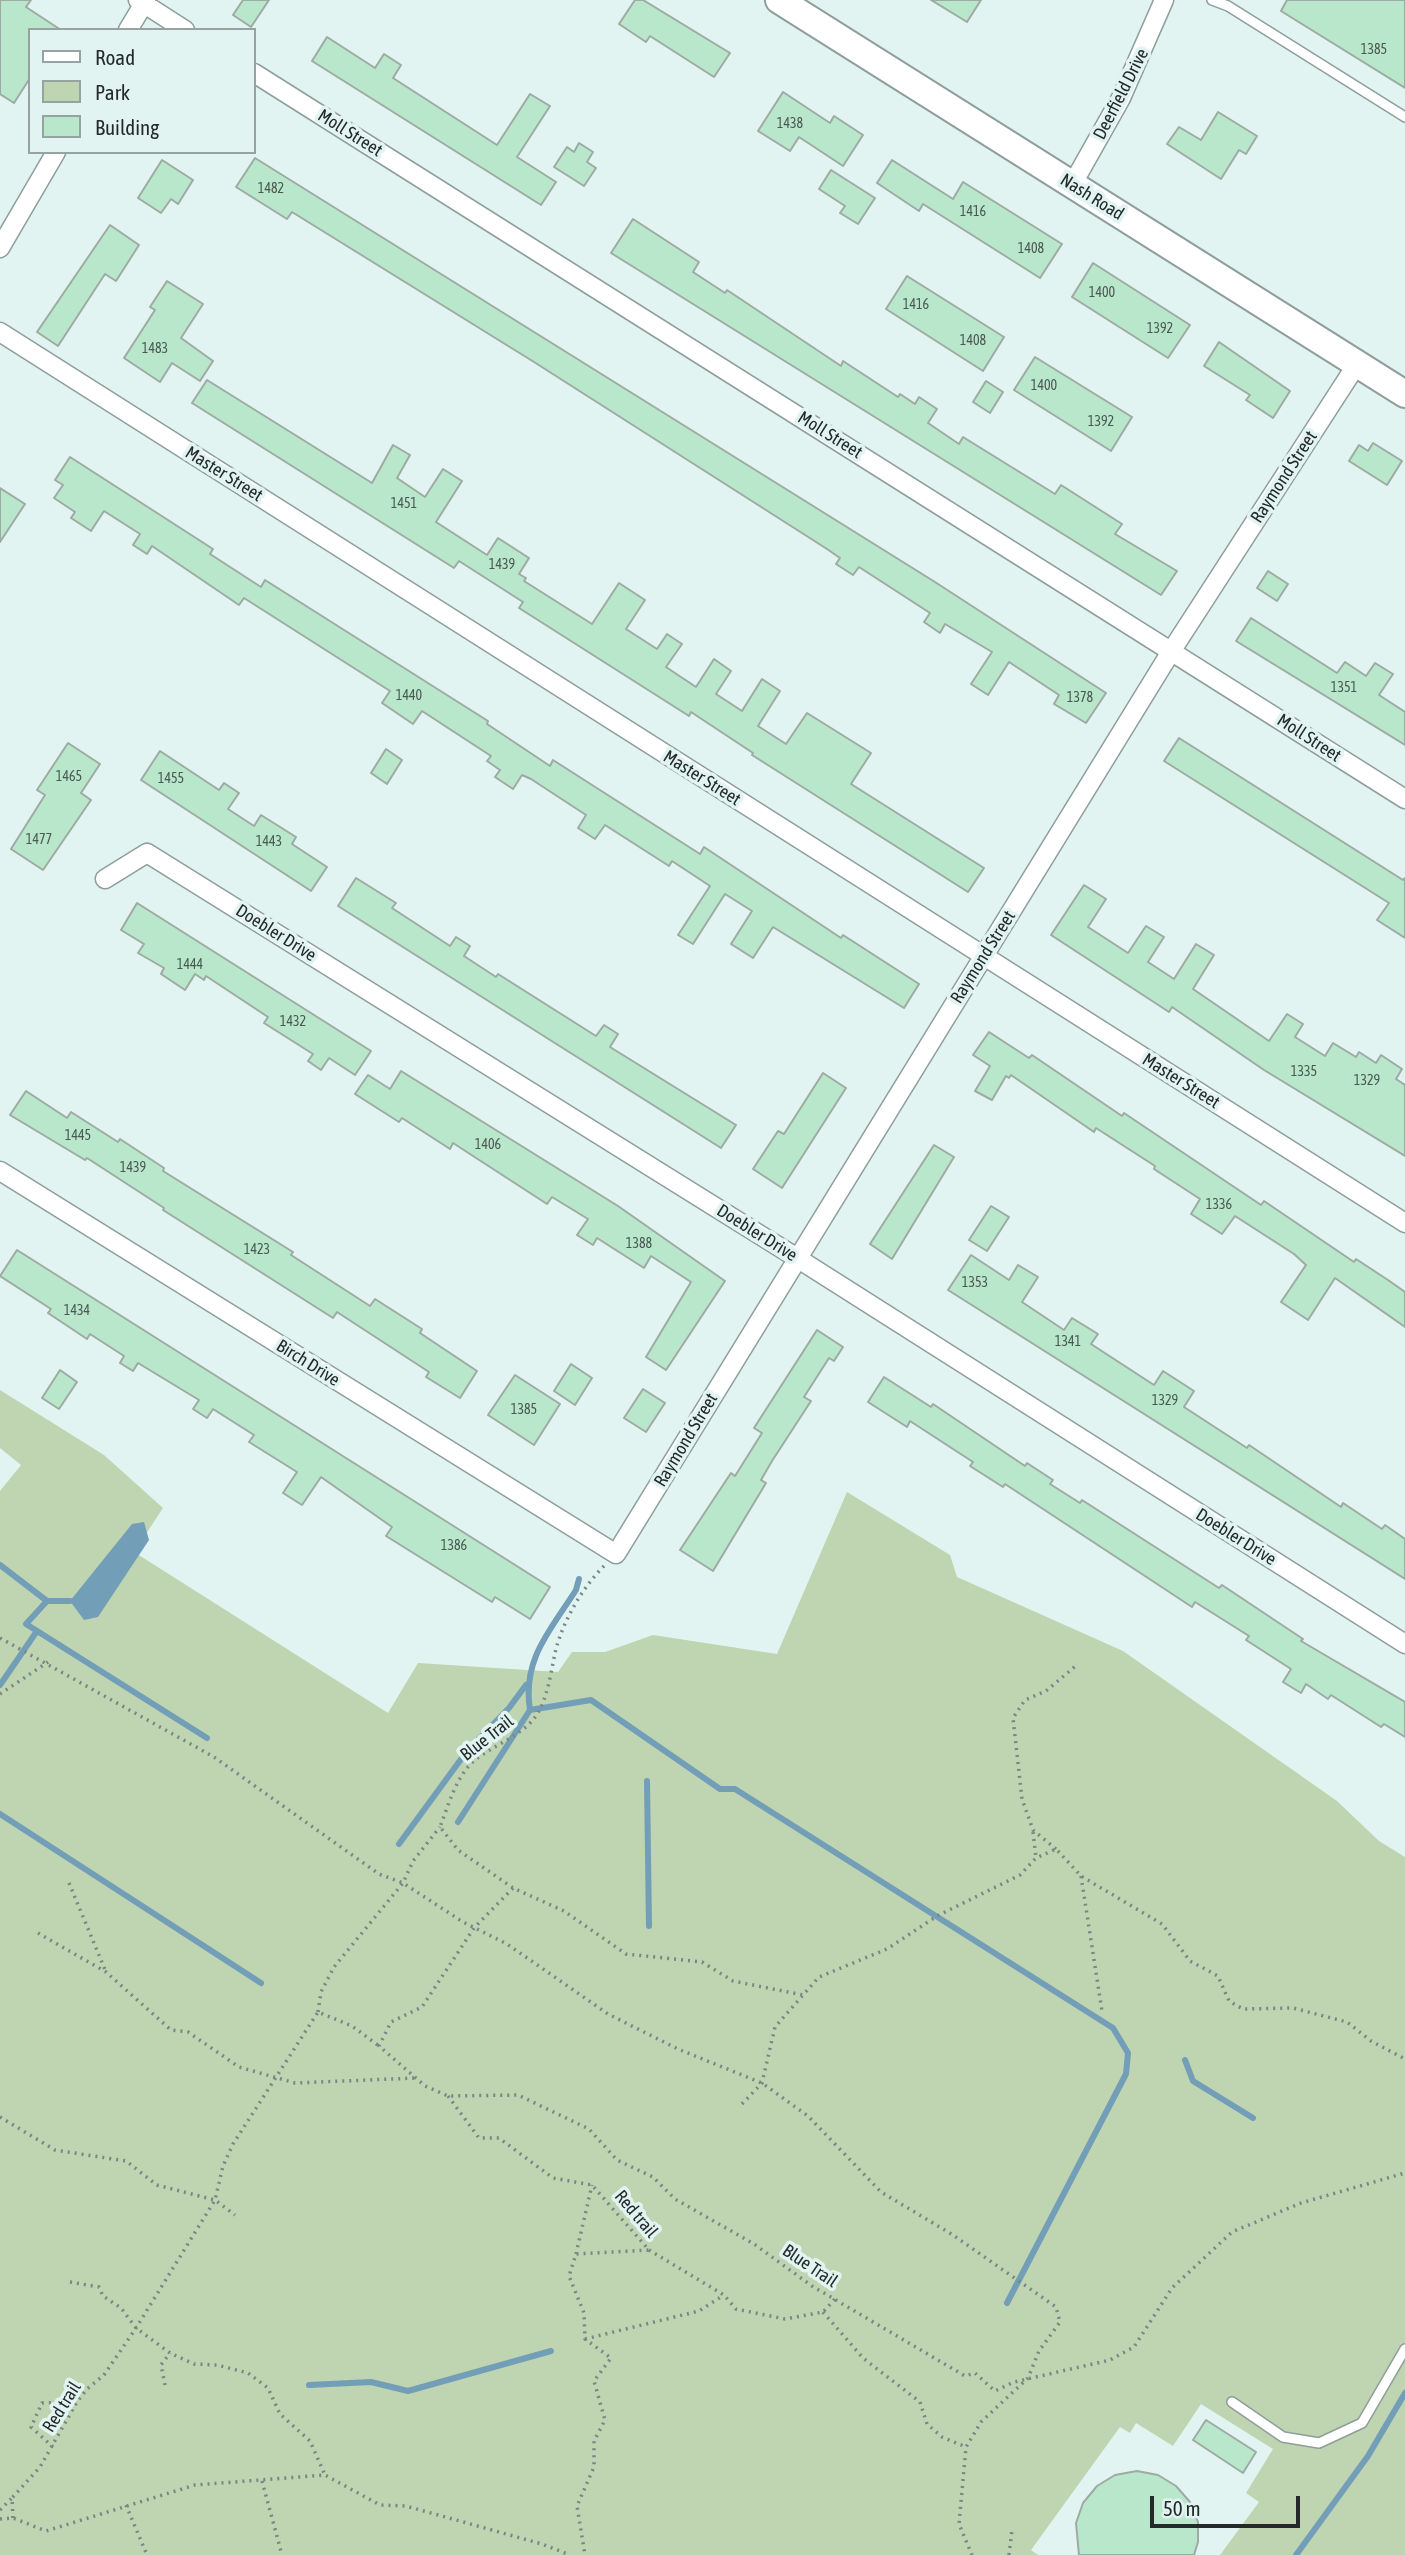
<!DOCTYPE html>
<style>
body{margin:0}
#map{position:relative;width:1405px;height:2555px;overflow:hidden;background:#e2f4f1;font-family:"Asap Condensed",sans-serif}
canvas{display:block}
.legend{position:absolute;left:28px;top:28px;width:228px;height:126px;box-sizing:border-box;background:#e2f4f1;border:2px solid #96a3a1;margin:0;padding:9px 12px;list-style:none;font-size:21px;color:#242a29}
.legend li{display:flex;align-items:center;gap:14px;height:35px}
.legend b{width:35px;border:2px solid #96a3a1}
.scale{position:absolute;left:1150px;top:2496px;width:150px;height:32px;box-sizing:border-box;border:4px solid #242a29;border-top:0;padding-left:9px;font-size:21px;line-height:24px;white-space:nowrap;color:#242a29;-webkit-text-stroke:5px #e2f4f1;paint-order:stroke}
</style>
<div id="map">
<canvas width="1405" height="2555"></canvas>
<ul class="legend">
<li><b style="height:9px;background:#fff"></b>Road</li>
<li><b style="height:19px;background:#bfd4b0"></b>Park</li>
<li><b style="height:19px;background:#b9e7cb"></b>Building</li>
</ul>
<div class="scale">50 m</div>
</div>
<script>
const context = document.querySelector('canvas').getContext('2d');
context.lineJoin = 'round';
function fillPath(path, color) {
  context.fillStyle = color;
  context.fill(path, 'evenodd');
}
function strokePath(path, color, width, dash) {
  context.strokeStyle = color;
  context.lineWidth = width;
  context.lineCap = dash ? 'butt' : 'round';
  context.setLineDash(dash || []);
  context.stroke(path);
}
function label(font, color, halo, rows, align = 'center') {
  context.font = font + ' "Asap Condensed",sans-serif';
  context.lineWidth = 7;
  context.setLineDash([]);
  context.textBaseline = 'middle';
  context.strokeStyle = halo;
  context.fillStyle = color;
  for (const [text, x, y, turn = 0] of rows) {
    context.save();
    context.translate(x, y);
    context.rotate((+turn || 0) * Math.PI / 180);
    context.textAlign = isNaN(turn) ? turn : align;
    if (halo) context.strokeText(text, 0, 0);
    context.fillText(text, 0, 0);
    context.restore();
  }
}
fillPath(new Path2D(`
 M0,1390L104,1455L163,1508L134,1552L388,1713L418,1663L558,1672L572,1652H605L653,1635L777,1654L847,1492L950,1555L957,1577L1123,1651L1337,1801L1379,1841L1405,1857V2555H1220L1259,2502L1246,2493L1273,2449L1201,2404L1173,2446L1136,2423L1130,2433L1120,2427L1031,2550L1038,2555H0V1491L21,1465L0,1448Z`), '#bfd4b0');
fillPath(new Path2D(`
 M144,1522L149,1540L98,1617L84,1620L70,1601L132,1524Z`), '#739eb8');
strokePath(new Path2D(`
 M0,1565L47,1601L26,1624L207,1738
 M47,1601H70
 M0,1685L37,1631
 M530,1710L591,1700L720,1789H735L1113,2028L1128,2053L1126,2074L1007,2303
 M647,1781L649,1926
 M0,1814L261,1983
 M458,1822L530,1710C522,1659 550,1631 576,1590L579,1579
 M399,1844L467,1751L509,1708L526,1685
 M1185,2060L1193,2081L1253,2118
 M309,2385L371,2382L408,2391L551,2351
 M1296,2555L1368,2456L1405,2393`), '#739eb8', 6);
const building = new Path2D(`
 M0,0H31L26,7L61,30H30V78L14,103L0,94Z
 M243,0H269L251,27L233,15Z
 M635,0H643L730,53L714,77L650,36L646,42L619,24Z
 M931,0H981L967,22Z
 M1287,0H1405V88L1281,11Z
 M327,37L375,68L384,54L401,65L393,78L497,145L530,94L550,106L517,157L556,182L541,205L312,61Z
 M783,92L830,123L834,116L863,135L843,166L799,137L790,151L758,131Z
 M1218,112L1257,136L1246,154L1239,150L1221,179L1167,144L1179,127L1201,140Z
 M579,143L593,152L587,162L596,168L584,186L554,167L567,147L574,152Z
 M255,158L935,582L1106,693L1086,723L1054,704L1059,695L1009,662L988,695L971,684L992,652L945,624L940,633L924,622L930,613L859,567L853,575L836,564L840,558L827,549L534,362L292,212L287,219L236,187Z
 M162,160L193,180L178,204L171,199L161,213L138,198Z
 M892,160L953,199L963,182L1062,244L1040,278L923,204L919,211L877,183Z
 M831,170L875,198L858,224L840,213L845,206L819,189Z
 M633,219L699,262L693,272L725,293L727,290L841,366L843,361L898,397L900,394L915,404L919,397L937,409L928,423L959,444L963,437L1055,494L1061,485L1122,524L1115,534L1177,571L1161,595L611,253Z
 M110,225L139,245L116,281L105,274L58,346L37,332Z
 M1093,263L1190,325L1168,358L1072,297Z
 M907,276L1004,337L983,371L886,309Z
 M167,281L203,304L181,338L213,361L200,381L172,363L160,382L124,358L155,310L150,307Z
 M1219,342L1290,391L1273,418L1246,400L1250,395L1204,366Z
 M1035,357L1132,417L1111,451L1014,390Z
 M207,380L372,483L393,445L410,455L397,478L425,497L443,469L462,481L436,522L487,555L498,538L529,558L519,574L526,578L524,581L592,624L619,583L645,600L626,629L657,649L667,634L682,644L666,667L696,687L714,659L731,671L716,694L742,711L762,679L780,691L758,726L786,744L807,713L871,753L851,784L984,868L968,892L752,755L753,753L691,712L689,716L519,608L523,602L459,561L454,568L192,403Z
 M986,381L1003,392L990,413L973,402Z
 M1373,443L1402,461L1387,485L1349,461L1359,445L1368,451Z
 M70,457L213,549L210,554L261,587L265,580L488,721L487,724L550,766L553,760L700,854L704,847L841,938L843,935L919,984L904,1008L773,927L753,958L731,944L752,911L725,894L693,944L678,935L710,886L672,861L669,866L605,825L595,839L578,828L586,815L531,779L522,775L513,789L495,777L500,770L487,761L491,756L422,711L413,724L382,703L390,691L244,598L239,605L152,546L147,554L133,545L140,534L104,511L91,531L71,518L75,512L54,498L63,485L55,480Z
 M0,488L25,504L0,542Z
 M1268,571L1288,584L1277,601L1257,588Z
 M1251,618L1337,673L1345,662L1366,676L1375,663L1393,674L1379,695L1405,712V745L1236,641Z
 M1179,738L1403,880L1405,878V938L1377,920L1389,903L1164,761Z
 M68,743L100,764L81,793L91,800L43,870L11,849L45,795L37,790Z
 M386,749L402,760L387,784L371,773Z
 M160,751L219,790L224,783L239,793L228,809L254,826L261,815L296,837L292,844L327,867L311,891L141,780Z
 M356,878L396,903L392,908L450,946L456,937L470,946L464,956L496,977L498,974L596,1036L604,1025L618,1034L610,1047L736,1125L721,1148L338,906Z
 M1084,885L1106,899L1088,927L1128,953L1146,926L1164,937L1148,962L1174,979L1196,944L1214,955L1193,989L1269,1041L1287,1014L1303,1024L1295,1037L1325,1056L1333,1043L1356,1057L1359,1052L1376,1063L1381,1055L1402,1069L1396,1079L1405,1085V1156L1264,1070L1172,1007L1169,1012L1051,935Z
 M137,903L371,1051L355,1075L329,1058L321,1070L308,1061L313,1054L264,1023L268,1017L206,976L204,980L195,974L185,990L161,974L164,968L138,953L144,944L121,930Z
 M989,1032L1029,1058L1032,1055L1122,1116L1124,1113L1261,1205L1264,1201L1354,1262L1356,1259L1388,1280L1405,1292V1327L1335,1278L1308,1320L1281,1302L1306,1265L1294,1254L1235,1216L1222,1234L1191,1214L1200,1199L1154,1169L1155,1166L1096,1128L1094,1132L1011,1075L1009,1078L1006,1076L992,1100L975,1091L990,1066L973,1055Z
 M401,1071L618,1206L725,1281L666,1370L646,1357L691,1282L651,1256L644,1268L597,1238L593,1245L577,1235L588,1219L552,1197L547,1204L453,1143L450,1149L402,1118L399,1122L355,1094L368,1075L390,1089Z
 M823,1073L846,1088L782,1188L753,1169L778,1131L784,1134Z
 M26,1091L67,1118L71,1112L118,1142L120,1139L164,1168L163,1171L293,1252L291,1255L370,1306L375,1299L422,1329L420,1333L477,1371L460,1398L426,1377L429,1372L337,1312L333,1318L163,1210L164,1208L87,1158L85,1160L10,1115Z
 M934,1145L954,1157L892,1259L870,1244Z
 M991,1206L1009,1217L987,1251L969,1240Z
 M17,1250L550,1587L530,1619L495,1597L492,1602L386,1536L392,1527L321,1477L302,1505L283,1493L297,1472L249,1442L254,1435L213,1409L207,1418L193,1409L199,1400L138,1363L133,1371L120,1363L124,1356L90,1334L87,1339L48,1313L51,1309L0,1276Z
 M971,1255L1009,1280L1018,1265L1038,1277L1022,1302L1064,1330L1072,1318L1098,1334L1091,1344L1154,1385L1163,1371L1194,1391L1184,1407L1247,1448L1249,1445L1341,1507L1343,1503L1382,1529L1385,1525L1405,1539V1579L948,1290Z
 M817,1330L843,1347L834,1361L829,1358L804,1397L811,1401L772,1461L761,1480L766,1483L713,1571L680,1550L731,1473L735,1476L762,1433L754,1428Z
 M571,1364L592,1378L575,1405L554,1391Z
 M60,1370L77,1382L59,1409L42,1398Z
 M515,1375L560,1404L534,1445L488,1415Z
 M884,1377L931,1407L933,1404L1025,1466L1027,1463L1053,1480L1050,1484L1080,1503L1082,1500L1219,1588L1222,1585L1303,1639L1301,1641L1405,1702V1737L1384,1724L1381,1727L1331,1695L1328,1699L1306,1684L1301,1693L1283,1682L1291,1669L1246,1640L1249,1636L1195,1602L1192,1607L1005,1484L1003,1487L970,1466L973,1462L910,1421L907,1427L868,1402Z
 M643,1389L665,1403L646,1432L624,1418Z
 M1206,2420L1256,2452L1243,2473L1193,2440Z
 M1137,2471L1158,2475L1176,2486L1190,2502L1198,2522V2542L1194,2555H1079L1076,2523L1083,2503L1097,2486L1115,2475Z`);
fillPath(building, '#b9e7cb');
strokePath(building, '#9eaba3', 2);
const service = new Path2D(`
 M1212,0L1228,6L1405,117
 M1232,2402L1283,2437L1319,2443L1362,2423L1405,2349`);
const minor = new Path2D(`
 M138,0L185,30
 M128,30L146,0
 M254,73L1405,799
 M1072,185L1121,98L1164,0
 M0,248L56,152
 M0,332L1405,1223
 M105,879L147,853L797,1258L1405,1644
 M0,1171L616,1554L1172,650L1357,364`);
const secondary = new Path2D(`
 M779,0L1405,394`);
strokePath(service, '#8e9e9b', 12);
strokePath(minor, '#8e9e9b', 21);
strokePath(secondary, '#8e9e9b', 30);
strokePath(new Path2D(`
 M604,1566C583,1587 564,1619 556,1649C551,1670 549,1692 539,1711C527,1734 495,1744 475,1760C456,1776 449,1804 440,1827L458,1850L513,1888L564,1911L626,1954L702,1962L733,1981L803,1995L819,1977L887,1949L937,1916L1020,1875L1036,1858L1056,1849L1081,1876L1162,1924L1190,1961L1218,1976L1229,2001L1243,2009L1293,2008L1347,2022L1371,2041L1405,2059
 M0,1638L214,1757L379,1874L403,1883L463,1922L507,1944L608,2014L678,2049L762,2083L808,2116L881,2192L953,2235L1056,2307L1060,2322L1039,2351L1028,2378L981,2422L966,2447L959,2524L972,2555
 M0,1694L48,1662
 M1033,1832L1036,1858
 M1056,1849L1033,1830L1022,1799L1013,1718L1025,1700L1046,1691L1078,1664
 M1081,1876L1102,2011
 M69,1883L106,1972
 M513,1888L474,1928L422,2007L391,2022L379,2046L425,2086L448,2096L518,2095L589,2129L617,2160L653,2177L675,2199L754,2244L812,2286L965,2376L975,2373L995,2391L1014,2382L1110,2360L1134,2347L1172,2288L1232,2232L1301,2203L1405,2173
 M38,1933L106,1972L171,2030L188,2032L239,2067L295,2083L416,2078
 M318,2012L321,1992L334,1967L403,1883L413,1861L440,1827
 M448,2096L479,2138H499L553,2178L592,2185L649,2250L576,2254L569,2276L584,2313L585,2339L611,2358L594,2381L605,2420L594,2441V2467L577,2506L585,2555
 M742,2104L762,2083L775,2027L803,1995
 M0,2117L55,2150L126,2161L157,2185L215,2200L235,2215
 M649,2250L724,2295L736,2309L785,2319L823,2312L835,2299
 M576,2254L592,2185
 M70,2282L99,2287L103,2296L121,2308L136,2328L170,2353L194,2364L217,2365L248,2373L268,2388L280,2414L310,2441L325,2475
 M823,2312L863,2358L920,2402L927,2424L942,2437L966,2447
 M585,2339L699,2311L724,2295
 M165,2385L161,2365L170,2353
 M53,2447L31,2427L42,2403L77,2402
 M262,2481L282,2555
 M126,2505L147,2555
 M0,2510L12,2498
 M13,2518L12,2498L40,2467L77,2402L87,2389L104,2375L136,2328L215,2200L223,2166L233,2144L318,2012L352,2026L379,2046
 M0,2519L13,2518L46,2531L195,2485L325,2475L380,2505L406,2506L542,2544L570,2555
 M1009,2555L1012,2530`), '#7a8684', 3.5, [2, 5]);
strokePath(service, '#fff', 9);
strokePath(minor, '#fff', 18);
strokePath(secondary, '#fff', 26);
label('14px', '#495952', null, [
 ["1385",1374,50],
 ["1438",790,124],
 ["1482",271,189],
 ["1416",973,212],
 ["1408",1031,249],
 ["1400",1102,293],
 ["1416",916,305],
 ["1392",1160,329],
 ["1408",973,341],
 ["1483",155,349],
 ["1400",1044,386],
 ["1392",1101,422],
 ["1451",404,504],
 ["1439",502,565],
 ["1351",1344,688],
 ["1440",409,696],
 ["1378",1080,698],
 ["1465",69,777],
 ["1455",171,779],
 ["1477",39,840],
 ["1443",269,842],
 ["1444",190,965],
 ["1432",293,1022],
 ["1335",1304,1072],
 ["1329",1367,1081],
 ["1445",78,1136],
 ["1406",488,1145],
 ["1439",133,1168],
 ["1336",1219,1205],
 ["1388",639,1244],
 ["1423",257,1250],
 ["1353",975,1283],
 ["1434",77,1311],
 ["1341",1068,1342],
 ["1329",1165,1401],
 ["1385",524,1410],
 ["1386",454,1546]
]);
label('18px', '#242a29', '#e2f4f1', [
 ["Deerfield Drive",1121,94,-63],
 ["Moll Street",350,133,32],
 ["Nash Road",1092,197,32],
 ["Moll Street",830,435,32],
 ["Master Street",224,474,32],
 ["Raymond Street",1284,477,-57],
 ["Moll Street",1309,738,33],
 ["Master Street",702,778,32],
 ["Doebler Drive",276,933,32],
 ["Raymond Street",983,957,-58],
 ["Master Street",1181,1081,32],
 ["Doebler Drive",757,1233,32],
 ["Birch Drive",308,1363,32],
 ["Raymond Street",686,1440,-59],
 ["Doebler Drive",1236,1537,32],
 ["Blue Trail",487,1738,-38],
 ["Red trail",636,2214,50],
 ["Blue Trail",810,2266,34],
 ["Red trail",62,2407,-58]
]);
</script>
